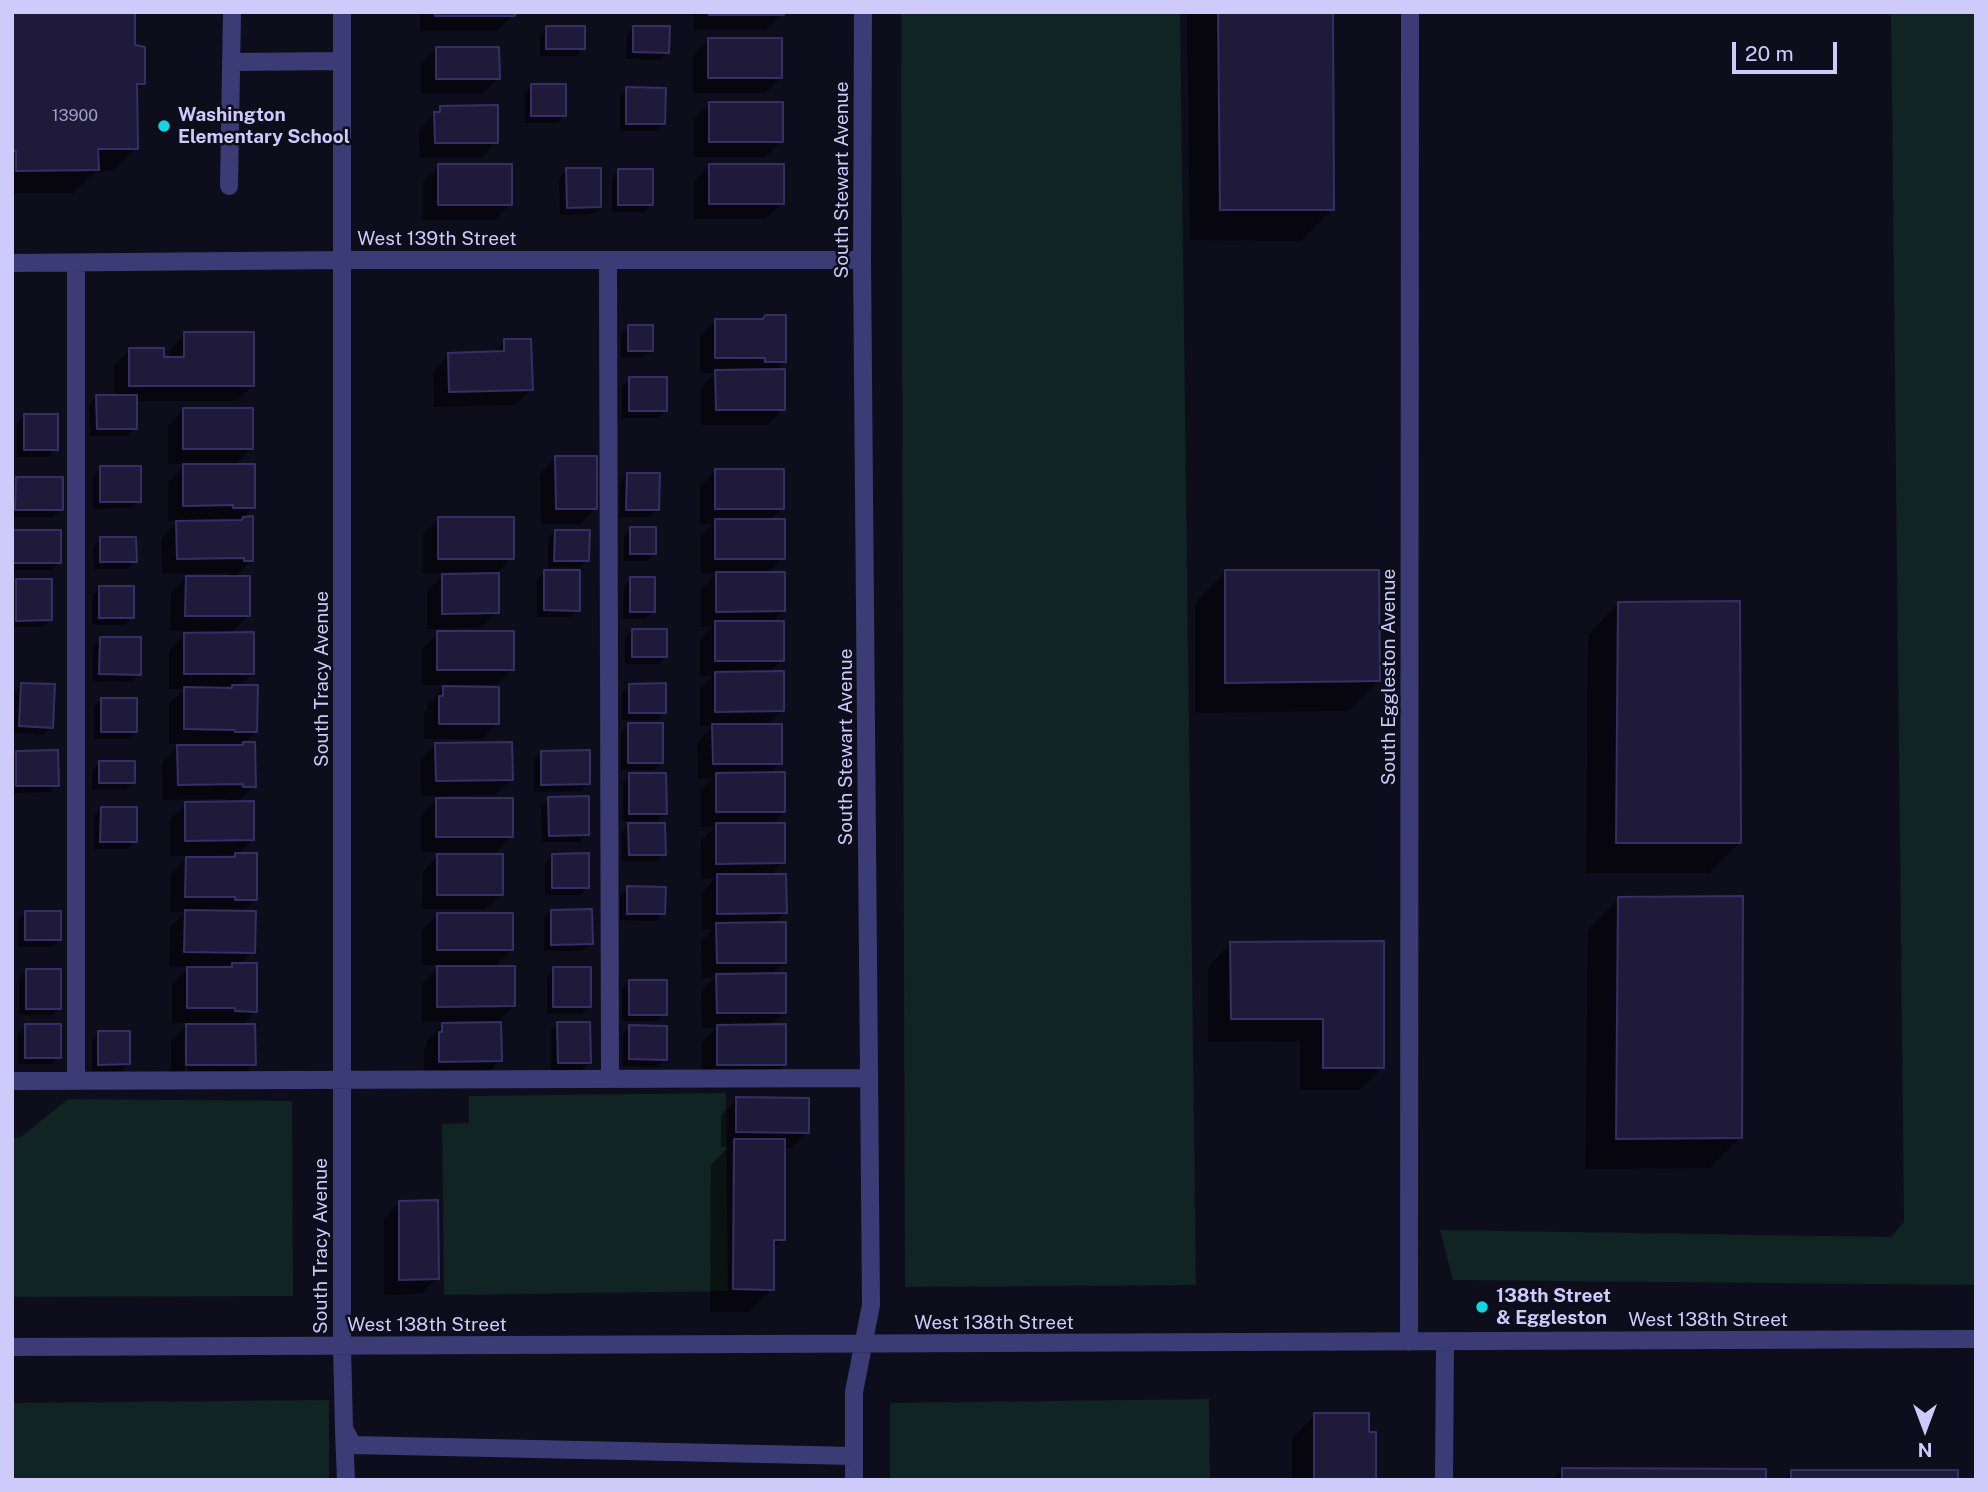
<!DOCTYPE html>
<style>
body{margin:0}
#map{position:relative;width:1988px;height:1492px;overflow:hidden;background:#0e0d1b;font-family:"Public Sans",sans-serif}
canvas{display:block}
.frame{position:absolute;inset:0;border:14px solid #cecbfb;pointer-events:none}
.north{position:absolute;left:1890px;top:1394px;width:70px;height:70px;-webkit-text-stroke:5px #0e0d1b;paint-order:stroke;rotate:180deg;font-size:19px;font-weight:700;line-height:28px;text-align:center;color:#cecbfb}
.north::after{content:'';display:block;margin:auto;width:24px;height:32px;background:#cecbfb;clip-path:polygon(50% 0,100% 100%,50% 72%,0 100%)}
.scale{position:absolute;left:1732px;top:42px;width:105px;height:32px;box-sizing:border-box;border:4px solid #cecbfb;border-top:0;padding-left:9px;font-size:21px;line-height:24px;white-space:nowrap;color:#cecbfb;-webkit-text-stroke:5px #0e0d1b;paint-order:stroke}
</style>
<div id="map">
<canvas width="1988" height="1492"></canvas>
<div class="frame"></div>
<div class="north">N</div>
<div class="scale">20 m</div>
</div>
<script>
const context = document.querySelector('canvas').getContext('2d');
context.lineJoin = 'round';
function fillPath(path, color) {
  context.fillStyle = color;
  context.fill(path, 'evenodd');
}
function strokePath(path, color, width, dash) {
  context.strokeStyle = color;
  context.lineWidth = width;
  context.lineCap = dash ? 'butt' : 'round';
  context.setLineDash(dash || []);
  context.stroke(path);
}
function label(font, color, halo, rows, align = 'center') {
  context.font = font + ' "Public Sans",sans-serif';
  context.lineWidth = 5;
  context.setLineDash([]);
  context.textBaseline = 'middle';
  context.strokeStyle = halo;
  context.fillStyle = color;
  for (const [text, x, y, turn = 0] of rows) {
    context.save();
    context.translate(x, y);
    context.rotate((+turn || 0) * Math.PI / 180);
    context.textAlign = isNaN(turn) ? turn : align;
    if (halo) context.strokeText(text, 0, 0);
    context.fillText(text, 0, 0);
    context.restore();
  }
}
fillPath(new Path2D(`
 M901,12H1180L1196,1285L905,1287Z
 M1891,12H1974L1976,1285L1453,1280L1440,1230L1891,1237L1904,1222Z
 M726,1093L728,1291L444,1295L442,1124L469,1123V1096Z
 M68,1099L292,1101L293,1296L12,1297V1138L21,1137Z
 M1209,1399L1210,1480H890V1403Z
 M329,1400V1480H12V1403Z`), '#102423');
fillPath(new Path2D(`
 M12,12L133,47L143,83L136,91V148L113,171L95,172L73,193H12Z
 M420,12H513V15L497,31H420Z
 M694,12H782V14L766,30H694Z
 M1187,12H1331L1332,210L1301,241L1190,240Z
 M634,27L667,52L660,60L626,59L627,35Z
 M547,28L583,48L576,56H540V35Z
 M709,40L781,77L765,93H693V55Z
 M437,48L498,79L482,94H421V64Z
 M532,86L565,115L557,123H525V94Z
 M627,89L663,123L656,131H620V97Z
 M709,104L781,141L766,157H694V119Z
 M441,108L496,142L481,158H420L419,130Z
 M710,165L782,203L766,219H694V181Z
 M439,166L510,204L495,220H423V182Z
 M567,170L599,207L592,214L560,215L559,178Z
 M619,171L652,204L644,212H612V178Z
 M716,320L785,361L774,371L783,409L768,425H701V387L715,373H700V336Z
 M629,326L651,351L643,358H621V334Z
 M185,334L253,386L237,401H135V428L128,436H90L89,404L97,396H114V365L130,350L169,359V350Z
 M505,341L531,389L516,405L434,407L433,371L449,355L492,354Z
 M630,379L666,410L658,418H622V386Z
 M184,410L251,449L234,466L253,507L242,519L251,518L252,560L234,578L249,615L230,634L253,674L240,686L256,732L243,744L254,786L237,803L253,840L238,854L255,900L242,912L253,952L240,965L255,1011L241,1026L254,1064L238,1080H171V1041L189,1023H172V984L189,967H169L170,927L185,912H170L171,874L189,856H170V819L186,804L228,803V799L163,800L162,763L181,744H169V704L184,689H169V650L185,635L213,634V631H170L171,593L186,577L229,578V573L162,574L161,538L179,521H168V482L186,464H168V425ZM219,855H235L231,859H219ZM184,1039H188V1073H185Z
 M25,416L56,449L48,457H17V424Z
 M556,458L596,508L580,524H541L540,474Z
 M100,468L139,501L132,508L93,509V475Z
 M715,471L782,508L770,521L783,558L768,573L784,611L772,622L782,660L769,673L782,710L767,726L780,763L769,774L784,812L770,825L784,862L771,875L785,912L773,924L784,962L771,975L784,1013L770,1026L785,1064L769,1080H702V1042L716,1028H702L701,991L715,978H702L701,941L713,929H702V892L715,878L701,879V841L715,827H701V790L712,779H698L697,742L713,726H700V689L713,676H700V639L712,627H701V589L716,574H701L700,537L713,524H700V487Z
 M627,474L657,510L649,517H619L620,482Z
 M16,479L61,510L54,517H12V483Z
 M439,519L512,558L497,573V612L481,628L427,629V591L444,574H423V534Z
 M631,529L655,553L647,561H624V536Z
 M555,531L587,560L580,568L548,567V539Z
 M12,532L59,562L52,570H12Z
 M101,539L135,561L128,569H94L93,546Z
 M544,572L578,610L571,617H537V580Z
 M1226,572L1379,680L1348,711L1195,713V603Z
 M631,579L653,612L646,619H623L624,587Z
 M16,580L50,619L43,627H12V585Z
 M100,587L132,618L124,625H92V595Z
 M1618,604L1740,843L1709,873H1586L1588,635Z
 M632,631L666,657L658,664H625V638Z
 M438,633L512,669L497,685H422V649Z
 M100,639L139,674L132,682L92,681L93,646Z
 M22,685L51,727L44,735L12,733L14,692Z
 M629,685L664,713L656,720H622V693Z
 M443,688L497,724L482,739H424V713L428,709V704Z
 M102,699L135,731L128,739H94V707Z
 M628,725L662,763L654,770H621V732Z
 M436,745L511,780L495,795L421,796L420,760Z
 M16,752L57,785L49,792L12,793V756Z
 M541,753L589,783L581,791L534,792V760Z
 M100,763L134,782L126,790H92V770Z
 M630,775L665,813L657,821H623V782Z
 M549,798L587,834L580,842H542L541,806Z
 M437,800L511,836L496,852H421V815Z
 M102,808L135,841L128,849H94V816Z
 M629,825L664,855L656,862H622L621,833Z
 M553,855L587,887L580,895H545V863Z
 M438,856L501,894L486,909H422L423,872Z
 M628,888L663,914L656,921L620,920V896Z
 M1619,899L1741,1137L1710,1168L1585,1169L1588,930Z
 M551,911L591,943L583,951H544V919Z
 M26,913L59,939L52,947H18V920Z
 M438,914L511,950L494,968L514,1006L495,1024L500,1060L484,1076L424,1077V1049L427,1046V1040L446,1022H422V984L440,965H422V930Z
 M1231,943L1383,1067L1359,1090H1300V1041L1208,1042V967Z
 M554,969L590,1006L582,1014H547V977Z
 M26,971L59,1008L52,1015H19V978Z
 M630,981L665,1014L657,1021H622V989Z
 M558,1024L590,1062L582,1070H551V1031Z
 M26,1026L59,1057L52,1064H18V1034Z
 M630,1027L665,1059L658,1067L622,1066L623,1034Z
 M99,1033L128,1063L121,1071H92V1041Z
 M737,1099L807,1132L792,1148H784L783,1239L772,1250V1289L749,1312H710L711,1165L728,1147H721V1115Z
 M399,1203L437,1278L421,1294L384,1295V1218Z
 M1315,1414L1374,1480H1292V1438Z
 M1562,1470L1764,1480H1552Z
 M1792,1471L1956,1480H1784Z`), '#0007');
const building = new Path2D(`
 M12,12H135V45L145,47V84H137L138,149H98L99,170L16,171V151H12Z
 M435,12H515V16H435Z
 M709,12H784V15H709Z
 M1218,12H1333L1334,210H1220Z
 M546,26H585V49H546Z
 M633,26H670L669,53L633,52Z
 M708,38H782V78H708Z
 M436,47H499L500,79H436Z
 M531,84H566V116H531Z
 M626,87L666,88L665,124H626Z
 M709,102H783V142H709Z
 M498,105V143H435L434,112H440V106Z
 M438,164H512V205H438Z
 M709,164H784V204H709Z
 M566,168H601V207L567,208Z
 M618,169H653V205H618Z
 M765,315H786V362H765V358H715V319H763Z
 M628,325H653V351H628Z
 M184,332H254V386H129V348H164V357H184Z
 M504,339H531L533,390L449,392L448,353L504,351Z
 M785,369V410H716L715,370Z
 M629,377H667V411H629Z
 M96,395H137V429H97Z
 M183,408H253V449H183Z
 M24,414H58V450H24Z
 M555,456H597V509H556Z
 M183,464H255V508H233V505L183,506Z
 M100,466H141V502H100Z
 M715,469H784V509H715Z
 M627,473H660L659,510H626Z
 M16,477H63V510H15Z
 M253,516V561H244V558L177,559L176,521L242,520L243,517Z
 M438,517H514V559H438Z
 M715,519H785V559H715Z
 M630,527H656V554H630Z
 M12,530H61V563H12Z
 M555,530H590L589,561H554Z
 M100,537H136L137,562H100Z
 M544,570H580V611L544,610Z
 M1225,570H1379L1380,681L1225,683Z
 M716,572H785V611L716,612Z
 M499,573V613L442,614V574Z
 M186,576H250V616H185Z
 M630,577H655V612H630Z
 M16,579H52V620L16,621Z
 M99,586H134V618H99Z
 M1740,601L1741,843H1616L1618,602Z
 M715,621H784V661H715Z
 M632,629H667V657H632Z
 M437,631H514V670H437Z
 M254,632V674H184V633Z
 M100,637H141V675L99,674Z
 M784,671V711L715,712V672Z
 M21,683L55,684L53,728L19,726Z
 M666,683V713H629V684Z
 M232,685H258L257,732H235V730L184,729V687L232,688Z
 M443,686L499,687V724H439V696H443Z
 M101,698H137V732H101Z
 M628,723H663V763H628Z
 M712,724H782V764H713Z
 M243,742H255L256,787H243V784L178,785L177,745H243Z
 M512,742L513,780L436,781L435,743Z
 M58,750L59,786H16V751Z
 M590,750V784L541,785V751Z
 M99,761H135V783H99Z
 M785,772V812H716V773Z
 M629,773H666L667,814H629Z
 M589,796V835L549,836L548,797Z
 M436,798H513V837H436Z
 M254,801V840L185,841V802Z
 M101,807H137V842H100Z
 M628,823H665L666,855H629Z
 M716,823H785V863L716,864Z
 M235,853H257V900H235V897H185L186,857H235Z
 M589,853V888H552V854Z
 M437,854H503V895H437Z
 M717,874H786L787,913L717,914Z
 M627,886L666,887L665,914H627Z
 M1743,896L1742,1138L1616,1139L1618,897Z
 M592,909L593,944L551,945V910Z
 M185,910L256,911L255,953L184,952Z
 M25,911H61V940H25Z
 M437,913H513V950H437Z
 M786,922V963H717L716,923Z
 M1384,941V1068H1323V1019H1231L1230,942Z
 M232,963H257V1012L235,1011V1008H187V967H232Z
 M437,966H515V1006L437,1007Z
 M553,967H591V1007H553Z
 M26,969H61V1009H26Z
 M786,973V1013H717L716,974Z
 M629,980H667V1015H629Z
 M501,1022L502,1061L439,1062V1032H442V1023Z
 M557,1022H590L591,1063H558Z
 M25,1024H61V1058H25Z
 M186,1024H255L256,1065H186Z
 M786,1024V1065H717V1025Z
 M629,1025L667,1026V1060L629,1059Z
 M98,1031H130V1064L98,1065Z
 M736,1097L809,1098V1133L736,1132Z
 M734,1139H785V1240H774V1290L733,1289Z
 M438,1200L439,1279L399,1280V1201Z
 M1314,1413H1369V1432H1376V1480H1314Z
 M1562,1468L1766,1469V1480H1562Z
 M1791,1470H1958V1480H1791Z`);
fillPath(building, '#1f1a3a');
strokePath(building, '#362e65', 2);
strokePath(new Path2D(`
 M342,12V1346L344,1429L353,1445L854,1456
 M232,62L342,61
 M229,186L232,12
 M608,260L610,1079
 M12,263L344,260H862
 M76,263V1081
 M12,1081L869,1078
 M1409,1342L1410,12
 M12,1347L1976,1339
 M344,1431L346,1480
 M854,1480V1392L871,1305L862,260L863,12
 M1444,1480L1445,1342`), '#3b3c76', 18);
for (const [x, y, r, color] of [
 [164,126,7,"#12d6df"],
 [1482,1307,7,"#12d6df"]
]) {
  const dot = new Path2D();
  dot.arc(x, y, r, 0, 2 * Math.PI);
  context.fillStyle = color;
  context.fill(dot);
  strokePath(dot, '#0e0d1b', 2.5);
}
label('16px', '#a29fcb', null, [
 ["13900",75,116]
]);
label('bold 19px', '#cecbfb', '#0e0d1b', [
 ["Washington",178,115],
 ["Elementary School",178,137],
 ["138th Street",1496,1296],
 ["& Eggleston",1496,1318]
], 'left');
label('19px', '#cecbfb', '#0e0d1b', [
 ["South Stewart Avenue",842,180,-90],
 ["West 139th Street",437,239],
 ["South Eggleston Avenue",1389,677,-90],
 ["South Tracy Avenue",322,679,-90],
 ["South Stewart Avenue",846,747,-90],
 ["South Tracy Avenue",321,1246,-90],
 ["West 138th Street",1708,1320],
 ["West 138th Street",994,1323],
 ["West 138th Street",427,1325]
]);
</script>
